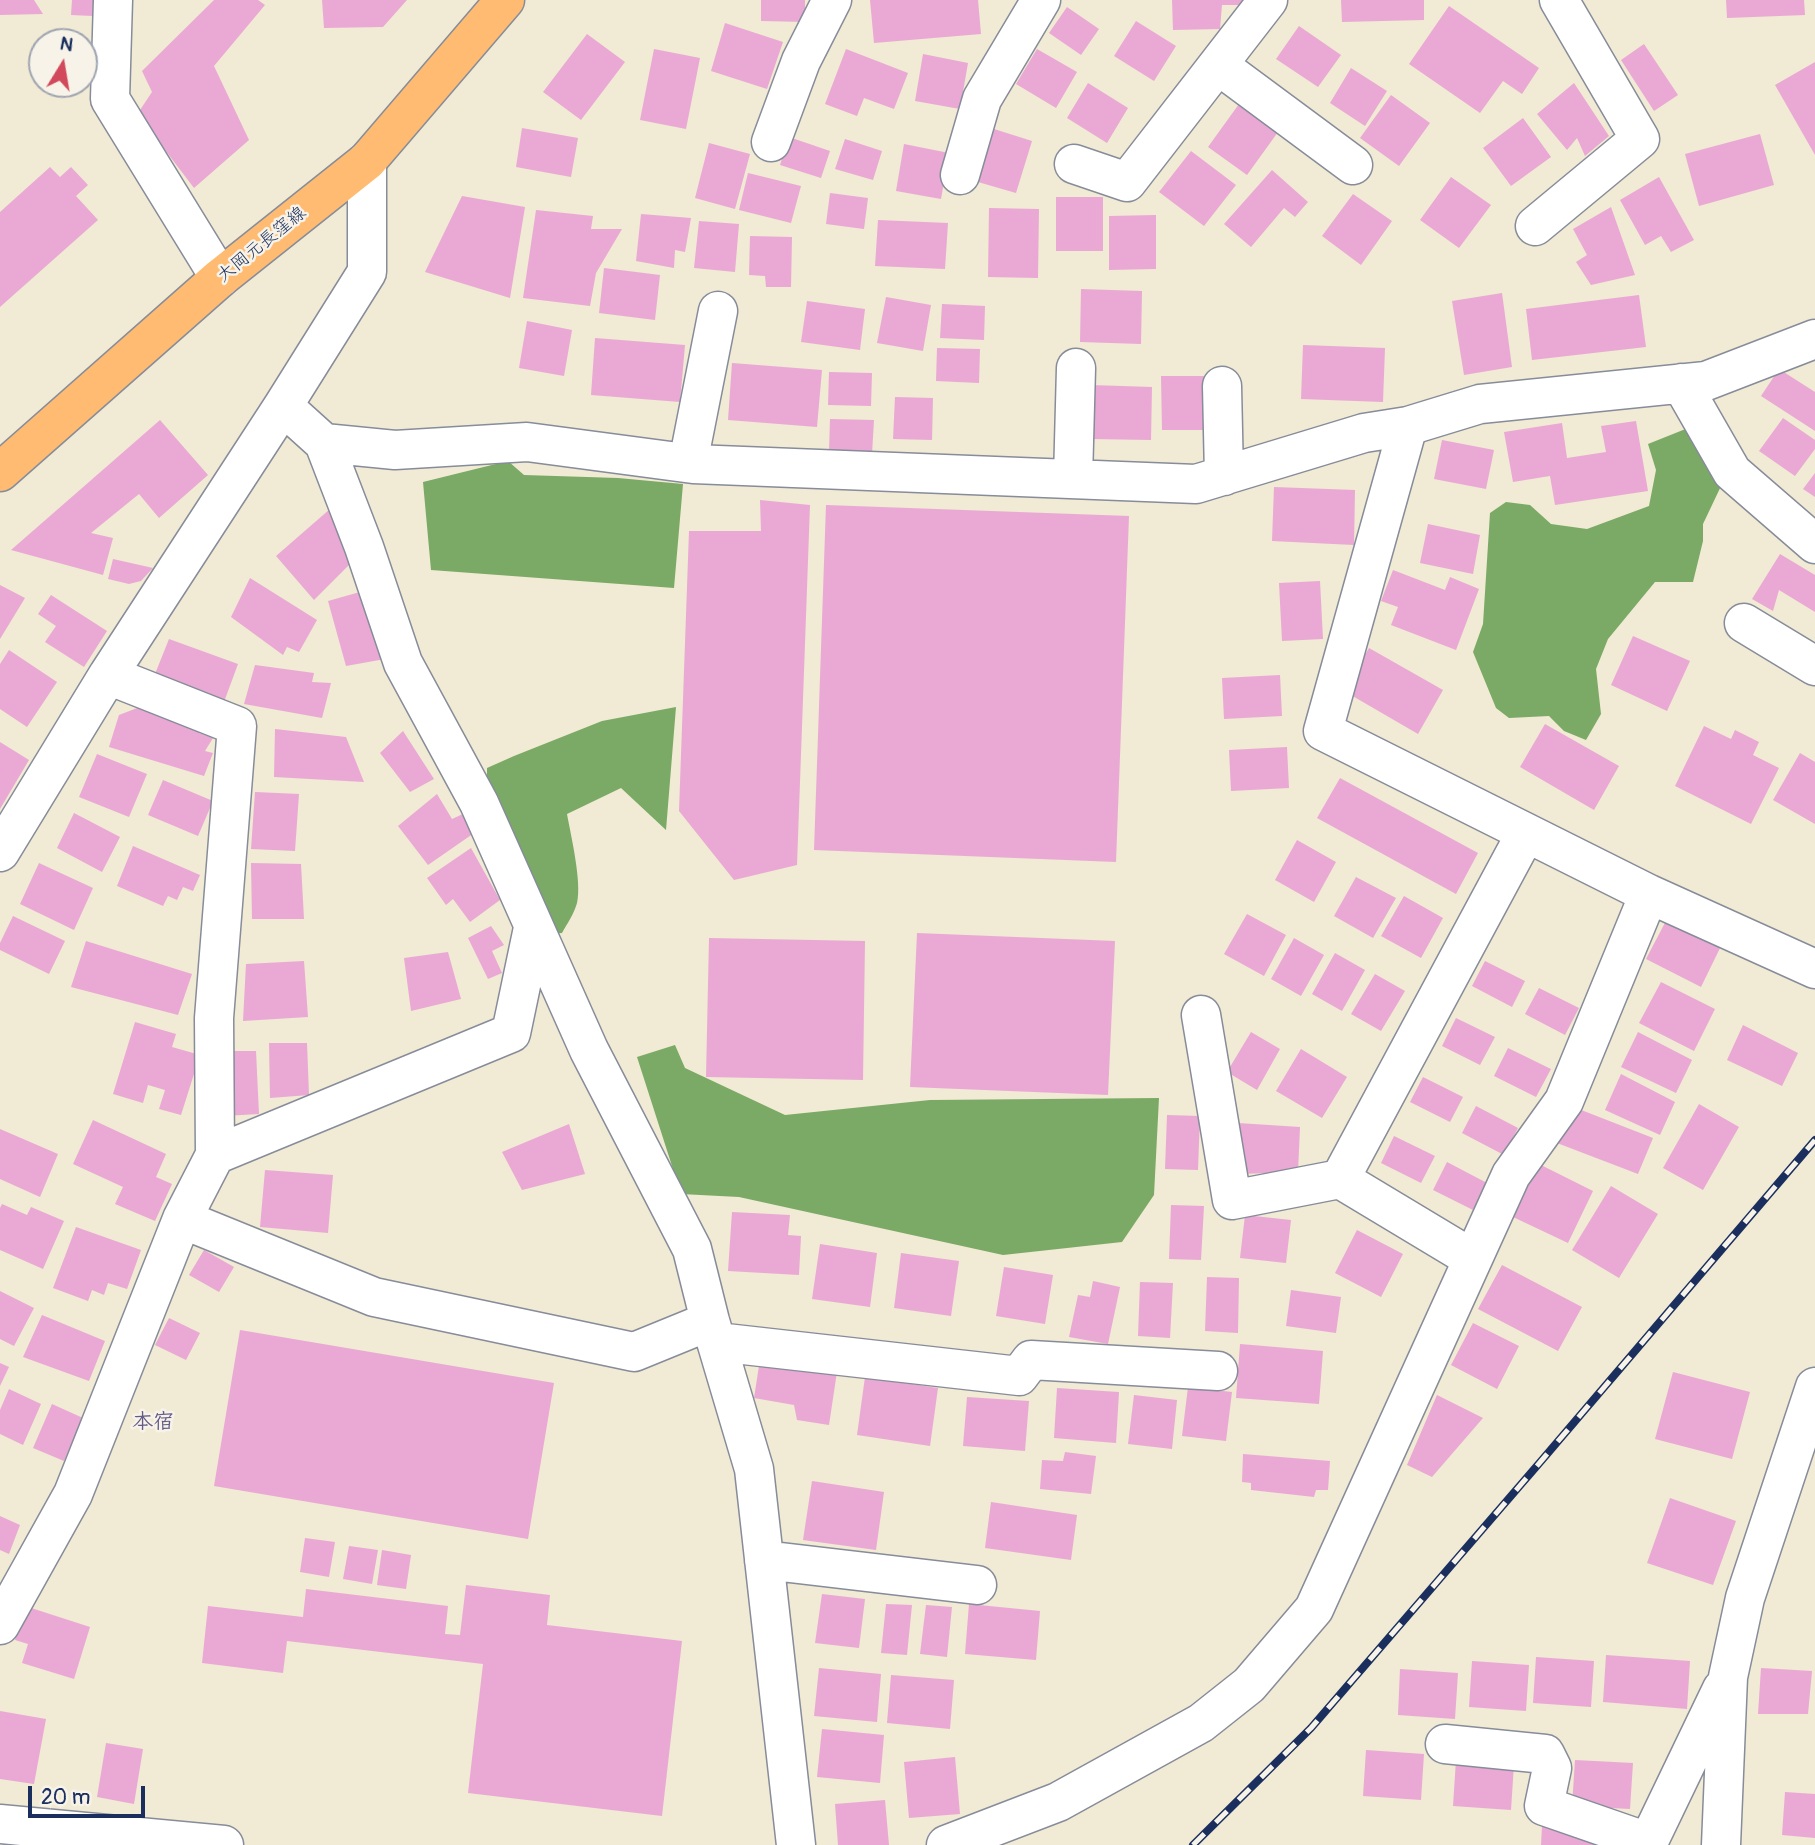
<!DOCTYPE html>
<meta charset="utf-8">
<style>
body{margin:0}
#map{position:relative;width:1815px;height:1845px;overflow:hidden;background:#f1ead4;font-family:Pangolin,sans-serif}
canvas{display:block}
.north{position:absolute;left:28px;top:28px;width:70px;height:70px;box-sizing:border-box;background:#f7f3e8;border:2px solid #9fa5b1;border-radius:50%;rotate:11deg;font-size:19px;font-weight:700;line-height:28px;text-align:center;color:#1b2f5e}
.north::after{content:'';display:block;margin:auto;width:24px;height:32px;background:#d1495b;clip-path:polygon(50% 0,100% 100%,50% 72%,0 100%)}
.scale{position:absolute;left:28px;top:1786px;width:117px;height:32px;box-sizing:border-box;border:4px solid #1b2f5e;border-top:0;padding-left:9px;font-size:21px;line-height:24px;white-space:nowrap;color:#1b2f5e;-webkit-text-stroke:5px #f7f3e8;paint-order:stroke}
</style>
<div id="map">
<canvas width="1815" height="1845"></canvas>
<div class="north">N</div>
<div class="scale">20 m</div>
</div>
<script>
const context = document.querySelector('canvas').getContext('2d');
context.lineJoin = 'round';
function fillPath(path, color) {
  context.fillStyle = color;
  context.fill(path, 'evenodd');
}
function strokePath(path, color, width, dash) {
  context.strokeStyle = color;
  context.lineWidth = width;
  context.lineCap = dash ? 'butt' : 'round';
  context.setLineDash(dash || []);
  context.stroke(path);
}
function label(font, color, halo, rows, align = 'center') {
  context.font = font + ' Pangolin,"Klee One",sans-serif';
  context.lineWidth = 5;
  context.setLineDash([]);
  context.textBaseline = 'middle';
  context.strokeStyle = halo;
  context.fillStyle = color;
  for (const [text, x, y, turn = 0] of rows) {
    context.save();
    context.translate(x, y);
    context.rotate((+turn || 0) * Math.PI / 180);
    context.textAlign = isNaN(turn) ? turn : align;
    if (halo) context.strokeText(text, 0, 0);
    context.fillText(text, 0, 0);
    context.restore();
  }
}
fillPath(new Path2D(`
 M1693,426L1722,484L1703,524V541L1693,582H1655L1608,639L1596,669L1601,714L1586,740L1564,731L1549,716L1509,718L1496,708L1473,652L1483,624L1490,513L1506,502L1530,505L1551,524L1587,529L1649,506L1656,470L1648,444Z
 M508,461L524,475L618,478L683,484L674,588L431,570L423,482Z
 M676,707L666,830L621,788L567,814C571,836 582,882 577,903C574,914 567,924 562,933L543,935L487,784V768L514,756L602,721Z
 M675,1045L685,1068L785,1115L930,1100L1159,1098L1154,1195L1122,1242L1003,1255L739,1197L681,1194L637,1057Z`), '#7aaa65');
fillPath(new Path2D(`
 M0,0H34L43,14L0,15Z
 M72,0H93V16L71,15Z
 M214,0H258L265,5L214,66L249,140L194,188L146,125L140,110L152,92L142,71Z
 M322,0H407L383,27L324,28Z
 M761,0H805V22L761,21Z
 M870,0H978L981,34L874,43Z
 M1172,0H1248L1247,5H1222L1220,29L1173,30Z
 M1341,0H1424V20L1342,22Z
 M1726,0H1804L1805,15L1727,18Z
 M1449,6L1539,68L1522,94L1503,81L1480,113L1409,64Z
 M1067,7L1099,29L1081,55L1049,33Z
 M1136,21L1176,46L1154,81L1114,56Z
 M725,23L783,42L767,89L711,71Z
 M1299,26L1341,55L1318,87L1276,59Z
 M587,34L625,62L581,120L543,92Z
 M1644,44L1678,95L1654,111L1621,60Z
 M654,49L700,58L686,129L640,120Z
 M846,49L908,73L894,109L864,98L857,116L825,104Z
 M1037,49L1077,72L1056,108L1016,84Z
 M923,54L968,63L960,109L915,101Z
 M1815,62V155L1775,85Z
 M1351,68L1387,91L1365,126L1330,103Z
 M1088,83L1128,108L1107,143L1067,118Z
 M1574,83L1609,136L1585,156L1577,138L1567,150L1537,114Z
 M1391,95L1430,123L1399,166L1360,138Z
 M1239,104L1278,132L1247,175L1208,147Z
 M1523,118L1551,157L1511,186L1483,148Z
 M522,128L578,138L571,177L516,167Z
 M994,129L1032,141L1016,193L978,182Z
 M1760,134L1774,185L1699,206L1685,154Z
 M789,137L830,151L821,178L780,165Z
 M845,139L882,151L873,180L835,169Z
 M709,143L750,154L735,209L695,198Z
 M904,144L949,153L941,199L896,191Z
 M1191,151L1236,185L1204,226L1159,192Z
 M50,167L60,177L71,167L88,185L76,196L98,220L0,307V212Z
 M1272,170L1308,202L1295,217L1284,208L1251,247L1224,224Z
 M748,173L801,186L791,223L739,210Z
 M1451,177L1491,205L1459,248L1420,220Z
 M1659,177L1694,240L1671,252L1661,236L1645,245L1620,200Z
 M830,193L868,198L864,229L826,224Z
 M1353,194L1392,221L1361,265L1322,236Z
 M462,196L525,207L510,298L425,272Z
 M1056,197H1103V251H1056Z
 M1611,207L1635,275L1591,285L1576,262L1587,255L1573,229Z
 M989,208L1039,209L1038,278L988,277Z
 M536,210L593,216L591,229H622L596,273L590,306L523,298Z
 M641,214L691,218L685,252L675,250L674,268L636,261Z
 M1156,215V269L1109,270V216Z
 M878,220L948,223L945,269L875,266Z
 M699,221L739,224L735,272L694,268Z
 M750,236L792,237L791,287H766L765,276L749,275Z
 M604,268L660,275L655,320L599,313Z
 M1081,289L1142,291L1141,344L1080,342Z
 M1502,293L1512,367L1464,375L1452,301Z
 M1639,295L1646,347L1532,360L1526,309Z
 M886,297L931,305L923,351L877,343Z
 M807,301L865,309L860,350L801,342Z
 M942,304L985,306L984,340L940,338Z
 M527,321L572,330L564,376L519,368Z
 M595,338L685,345L680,402L591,395Z
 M1303,345L1385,348L1383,402L1301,399Z
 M937,348L980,349L979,383L936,381Z
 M732,363L822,370L817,427L728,420Z
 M1779,369L1815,392V431L1761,396Z
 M829,372L872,373L871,406L828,405Z
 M1161,376H1208L1209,430H1162Z
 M1091,385L1152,387L1151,440L1090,439Z
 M895,397L933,398L932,440L893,439Z
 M1783,418L1815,440V449L1795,476L1759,451Z
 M830,419L874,420L872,454L829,452Z
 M160,420L208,475L159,518L139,494L91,533L113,538L103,575L11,550Z
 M1636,421L1648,491L1555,505L1550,476L1513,482L1504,432L1562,423L1567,458L1606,452L1601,426Z
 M1442,440L1494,450L1486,489L1434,479Z
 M1815,473V497L1803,489Z
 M1274,487L1355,490L1354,545L1272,541Z
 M760,500L810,505L797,865L734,880L679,811L689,531H761Z
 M826,505L1129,516L1116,862L814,850Z
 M330,509L353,561L314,600L276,556Z
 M1428,524L1480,535L1473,574L1420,563Z
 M1780,554L1815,575V612L1779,590L1773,611L1752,599Z
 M113,559L153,568L141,581L129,584L108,579Z
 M1393,570L1445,590L1450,577L1479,589L1456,650L1391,625L1398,607L1381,601Z
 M250,578L317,620L299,652L287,647L283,655L231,617Z
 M1320,581L1323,639L1282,641L1279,583Z
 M0,585L25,598L0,639Z
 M367,590L385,659L346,666L328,601Z
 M51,595L107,631L84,667L45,642L56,626L38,614Z
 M1633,636L1690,661L1667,711L1611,685Z
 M169,639L238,664L224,702L153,679Z
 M1369,648L1443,690L1418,734L1344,691Z
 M9,650L57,682L27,727L0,709V664Z
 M255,665L314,673L312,682L331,683L322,718L244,704Z
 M1280,675L1282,716L1224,719L1222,678Z
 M145,705L202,726L199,733L213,738L205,751L213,753L204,776L109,747L119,715Z
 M1545,724L1619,766L1594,810L1520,767Z
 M1704,726L1731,739L1735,730L1759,742L1753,755L1779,768L1751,824L1675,786Z
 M275,729L346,737L364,782L274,777Z
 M403,731L434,779L410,792L380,753Z
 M0,742L29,760L0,809Z
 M1287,747L1289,788L1231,791L1229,750Z
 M1800,753L1815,762V824L1773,800Z
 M97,754L147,774L129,817L79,797Z
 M1340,778L1478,853L1456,894L1317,818Z
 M163,780L213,801L198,836L148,815Z
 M255,792L299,794L295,851L251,849Z
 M437,794L452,819L465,813L477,831L428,865L398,826Z
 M74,813L120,837L102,872L57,848Z
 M1297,840L1336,862L1314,902L1275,880Z
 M133,846L200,875L193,891L183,887L177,900L168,896L163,906L117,886Z
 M471,848L500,900L470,922L453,899L446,905L427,878Z
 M39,863L93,888L74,930L20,904Z
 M251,863L301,864L304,919H252Z
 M1356,877L1396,898L1373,938L1334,916Z
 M1404,896L1443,918L1421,958L1381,936Z
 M1247,914L1286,935L1264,976L1224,954Z
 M13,916L65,941L49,974L0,950V943Z
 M1668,917L1722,944L1701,987L1646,959Z
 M491,926L504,945L492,951L502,973L488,979L468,938Z
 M917,933L1115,941L1108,1095L910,1087Z
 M709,938L865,941L863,1080L706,1077Z
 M1294,938L1324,955L1301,996L1271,979Z
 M86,941L192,974L178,1015L71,987Z
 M448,952L461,999L411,1011L404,958Z
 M1335,953L1365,970L1342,1011L1312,994Z
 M304,961L308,1017L243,1021L246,964Z
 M1485,961L1525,981L1512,1007L1472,986Z
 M1375,974L1405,991L1381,1031L1351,1014Z
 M1661,982L1715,1009L1694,1051L1639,1023Z
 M1539,988L1579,1008L1565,1035L1525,1014Z
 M1456,1018L1495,1037L1480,1065L1442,1046Z
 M135,1022L176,1034L172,1047L200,1055L181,1115L159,1109L165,1090L148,1085L143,1103L113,1094Z
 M1743,1025L1798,1053L1782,1086L1727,1060Z
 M1251,1032L1280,1049L1257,1090L1227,1072Z
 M1638,1032L1692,1060L1676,1093L1621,1067Z
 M269,1043H307L309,1095L270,1098Z
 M1508,1048L1551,1069L1536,1097L1494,1076Z
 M1301,1049L1347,1077L1322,1118L1276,1091Z
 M229,1051H256L259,1114L224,1116Z
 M1621,1074L1675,1102L1660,1135L1605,1110Z
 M1423,1077L1463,1097L1450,1122L1410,1102Z
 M1699,1104L1739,1127L1703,1190L1663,1168Z
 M1476,1106L1518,1128L1504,1155L1462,1133Z
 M1571,1106L1653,1138L1638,1174L1557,1143Z
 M1167,1115L1200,1116L1198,1170L1165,1169Z
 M93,1120L166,1154L156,1177L172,1184L155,1221L115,1204L123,1187L73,1164Z
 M1238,1123L1300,1127L1298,1172L1240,1174Z
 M569,1124L585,1174L522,1190L502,1152Z
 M0,1129L58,1154L40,1197L0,1179Z
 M1394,1136L1435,1156L1421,1183L1381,1163Z
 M1447,1162L1487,1183L1473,1210L1433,1190Z
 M1539,1164L1593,1191L1568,1243L1513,1217Z
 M265,1170L333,1175L328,1233L260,1227Z
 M1611,1186L1658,1214L1619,1278L1572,1250Z
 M2,1204L27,1215L31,1207L64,1221L43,1269L0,1250V1208Z
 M1171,1205L1204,1206L1201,1260L1169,1259Z
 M732,1212L790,1215L788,1235L801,1236L799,1275L728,1271Z
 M1245,1215L1291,1220L1286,1263L1240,1258Z
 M76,1227L141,1250L127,1289L108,1283L104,1295L92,1290L88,1301L53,1288Z
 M1357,1230L1403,1254L1381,1297L1335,1273Z
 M820,1244L877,1253L870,1307L812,1299Z
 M204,1250L234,1267L219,1292L189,1275Z
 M901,1253L959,1261L951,1316L894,1308Z
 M1502,1265L1582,1307L1558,1351L1478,1309Z
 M1004,1267L1053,1275L1045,1324L996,1316Z
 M1207,1277L1239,1278L1238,1333L1205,1331Z
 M1093,1281L1120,1287L1108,1344L1069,1337L1078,1295L1090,1297Z
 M1140,1282L1173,1283L1170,1338L1138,1336Z
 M1291,1290L1341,1297L1336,1333L1286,1326Z
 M0,1291L34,1308L14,1346L0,1339Z
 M42,1315L105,1341L89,1381L23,1357Z
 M169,1318L200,1333L186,1360L155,1345Z
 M1473,1323L1519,1346L1497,1389L1451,1365Z
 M240,1330L554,1383L528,1539L214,1486Z
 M1240,1344L1323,1351L1319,1404L1236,1398Z
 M761,1353L838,1365L829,1425L797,1420L794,1405L754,1398Z
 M0,1363L9,1367L0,1386Z
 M1673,1372L1750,1392L1732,1459L1655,1439Z
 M865,1377L938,1388L930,1446L857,1435Z
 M1188,1387L1232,1392L1226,1441L1182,1436Z
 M1057,1388L1119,1392L1116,1443L1054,1438Z
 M9,1389L41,1404L23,1445L0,1434V1410Z
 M1134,1395L1177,1400L1172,1449L1128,1444Z
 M1437,1395L1483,1418L1432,1477L1407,1465Z
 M967,1397L1029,1401L1025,1451L963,1446Z
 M52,1404L83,1418L64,1461L33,1448Z
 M1065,1452L1096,1456L1091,1494L1040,1489L1042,1460L1063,1461Z
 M1243,1454L1330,1461L1328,1490H1316L1314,1497L1251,1490V1483L1242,1482Z
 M812,1481L884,1492L876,1550L803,1540Z
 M1670,1498L1736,1521L1713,1585L1647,1563Z
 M991,1502L1077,1515L1071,1560L985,1548Z
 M0,1516L20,1525L9,1554L0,1550Z
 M305,1538L335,1542L329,1577L300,1572Z
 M349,1546L378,1550L372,1584L343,1579Z
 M382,1550L411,1555L406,1589L377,1585Z
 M466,1585L550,1595L547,1625L682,1641L662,1816L468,1793L483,1664L287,1641L283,1673L202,1663L208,1606L303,1617L306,1589L448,1606L445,1634L460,1635Z
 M822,1594L865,1599L859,1648L815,1643Z
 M886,1604L912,1605L907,1655L881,1653Z
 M969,1604L1040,1611L1036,1660L965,1654Z
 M926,1605L952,1607L947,1657L920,1654Z
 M25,1606L90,1627L74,1679L22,1663L28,1644L15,1640Z
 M1606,1655L1690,1661L1687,1709L1603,1702Z
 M1536,1657L1594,1661L1591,1707L1533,1703Z
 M1472,1661L1529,1665L1526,1711L1469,1707Z
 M819,1668L881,1674L877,1722L814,1716Z
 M1761,1668L1812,1671L1808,1714H1758Z
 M1400,1669L1458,1673L1455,1719L1398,1715Z
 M891,1675L954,1680L950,1729L887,1723Z
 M0,1711L46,1719L34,1784L0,1779Z
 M822,1729L884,1735L880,1783L817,1777Z
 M106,1743L143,1749L134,1804L97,1797Z
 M1366,1750L1424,1754L1421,1800L1363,1796Z
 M955,1757L960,1814L909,1818L904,1762Z
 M1456,1760L1514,1764L1511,1810L1453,1806Z
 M1575,1760L1633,1763L1630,1809L1572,1806Z
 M1785,1792L1815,1794V1838L1782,1835Z
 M885,1800L889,1845H838L835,1804Z
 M1542,1826L1600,1830L1599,1845H1541Z`), '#e9a9d4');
const minor = new Path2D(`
 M113,0L110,99L220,278
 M1218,65L1353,165
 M771,142L801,61L832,0
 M1074,164L1127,182L1268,0
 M960,175L982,99L1041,0
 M1535,226L1640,139L1559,0
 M1681,383L1732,472L1815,544
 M1222,386L1224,476
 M283,406L324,443L364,547L403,663L479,803L589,1050L692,1249L710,1321L754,1469L796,1845
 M1408,426L1323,731L1649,894L1815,969
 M324,443L395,450L527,442L693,464L1196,484L1364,433L1408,426L1480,404L1706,381L1815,339
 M688,463L718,311
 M1073,479L1076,368
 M1744,623L1815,666
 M108,675L237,726L214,1018L215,1155
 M0,852L108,675L283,406L367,272V161
 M1201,1015L1232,1200L1340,1179
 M182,1219L374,1297L634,1352L710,1321
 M1473,1259L1340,1179L1526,833
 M717,1342L1019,1376L1031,1360L1218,1371
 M764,1560L977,1585
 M0,1625L73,1494L182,1219L215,1155L511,1033L533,928
 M1445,1744L1545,1754L1552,1768L1544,1806L1648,1842
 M0,1824L224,1845
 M946,1845L1058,1802L1201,1723L1249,1685L1314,1609L1511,1175L1564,1101L1649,894
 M1647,1845L1722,1689
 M1721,1845L1728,1677L1745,1598L1815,1387`);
const major = new Path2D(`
 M0,472L220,278L367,161L505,0`);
strokePath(minor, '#868c99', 41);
strokePath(major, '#868c99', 41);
strokePath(minor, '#fff', 38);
strokePath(major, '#febb71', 38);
const rail = new Path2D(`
 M1193,1845L1311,1728L1542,1460L1815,1140`);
strokePath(rail, '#1b2f5e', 8);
strokePath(rail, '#f7f3e8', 5, [16]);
label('18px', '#1b2f5e', '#f7f3e8', [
 ["大岡元長窪線",262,245,-39]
]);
label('bold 21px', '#635a87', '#f7f3e8', [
 ["本宿",153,1423]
]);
</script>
